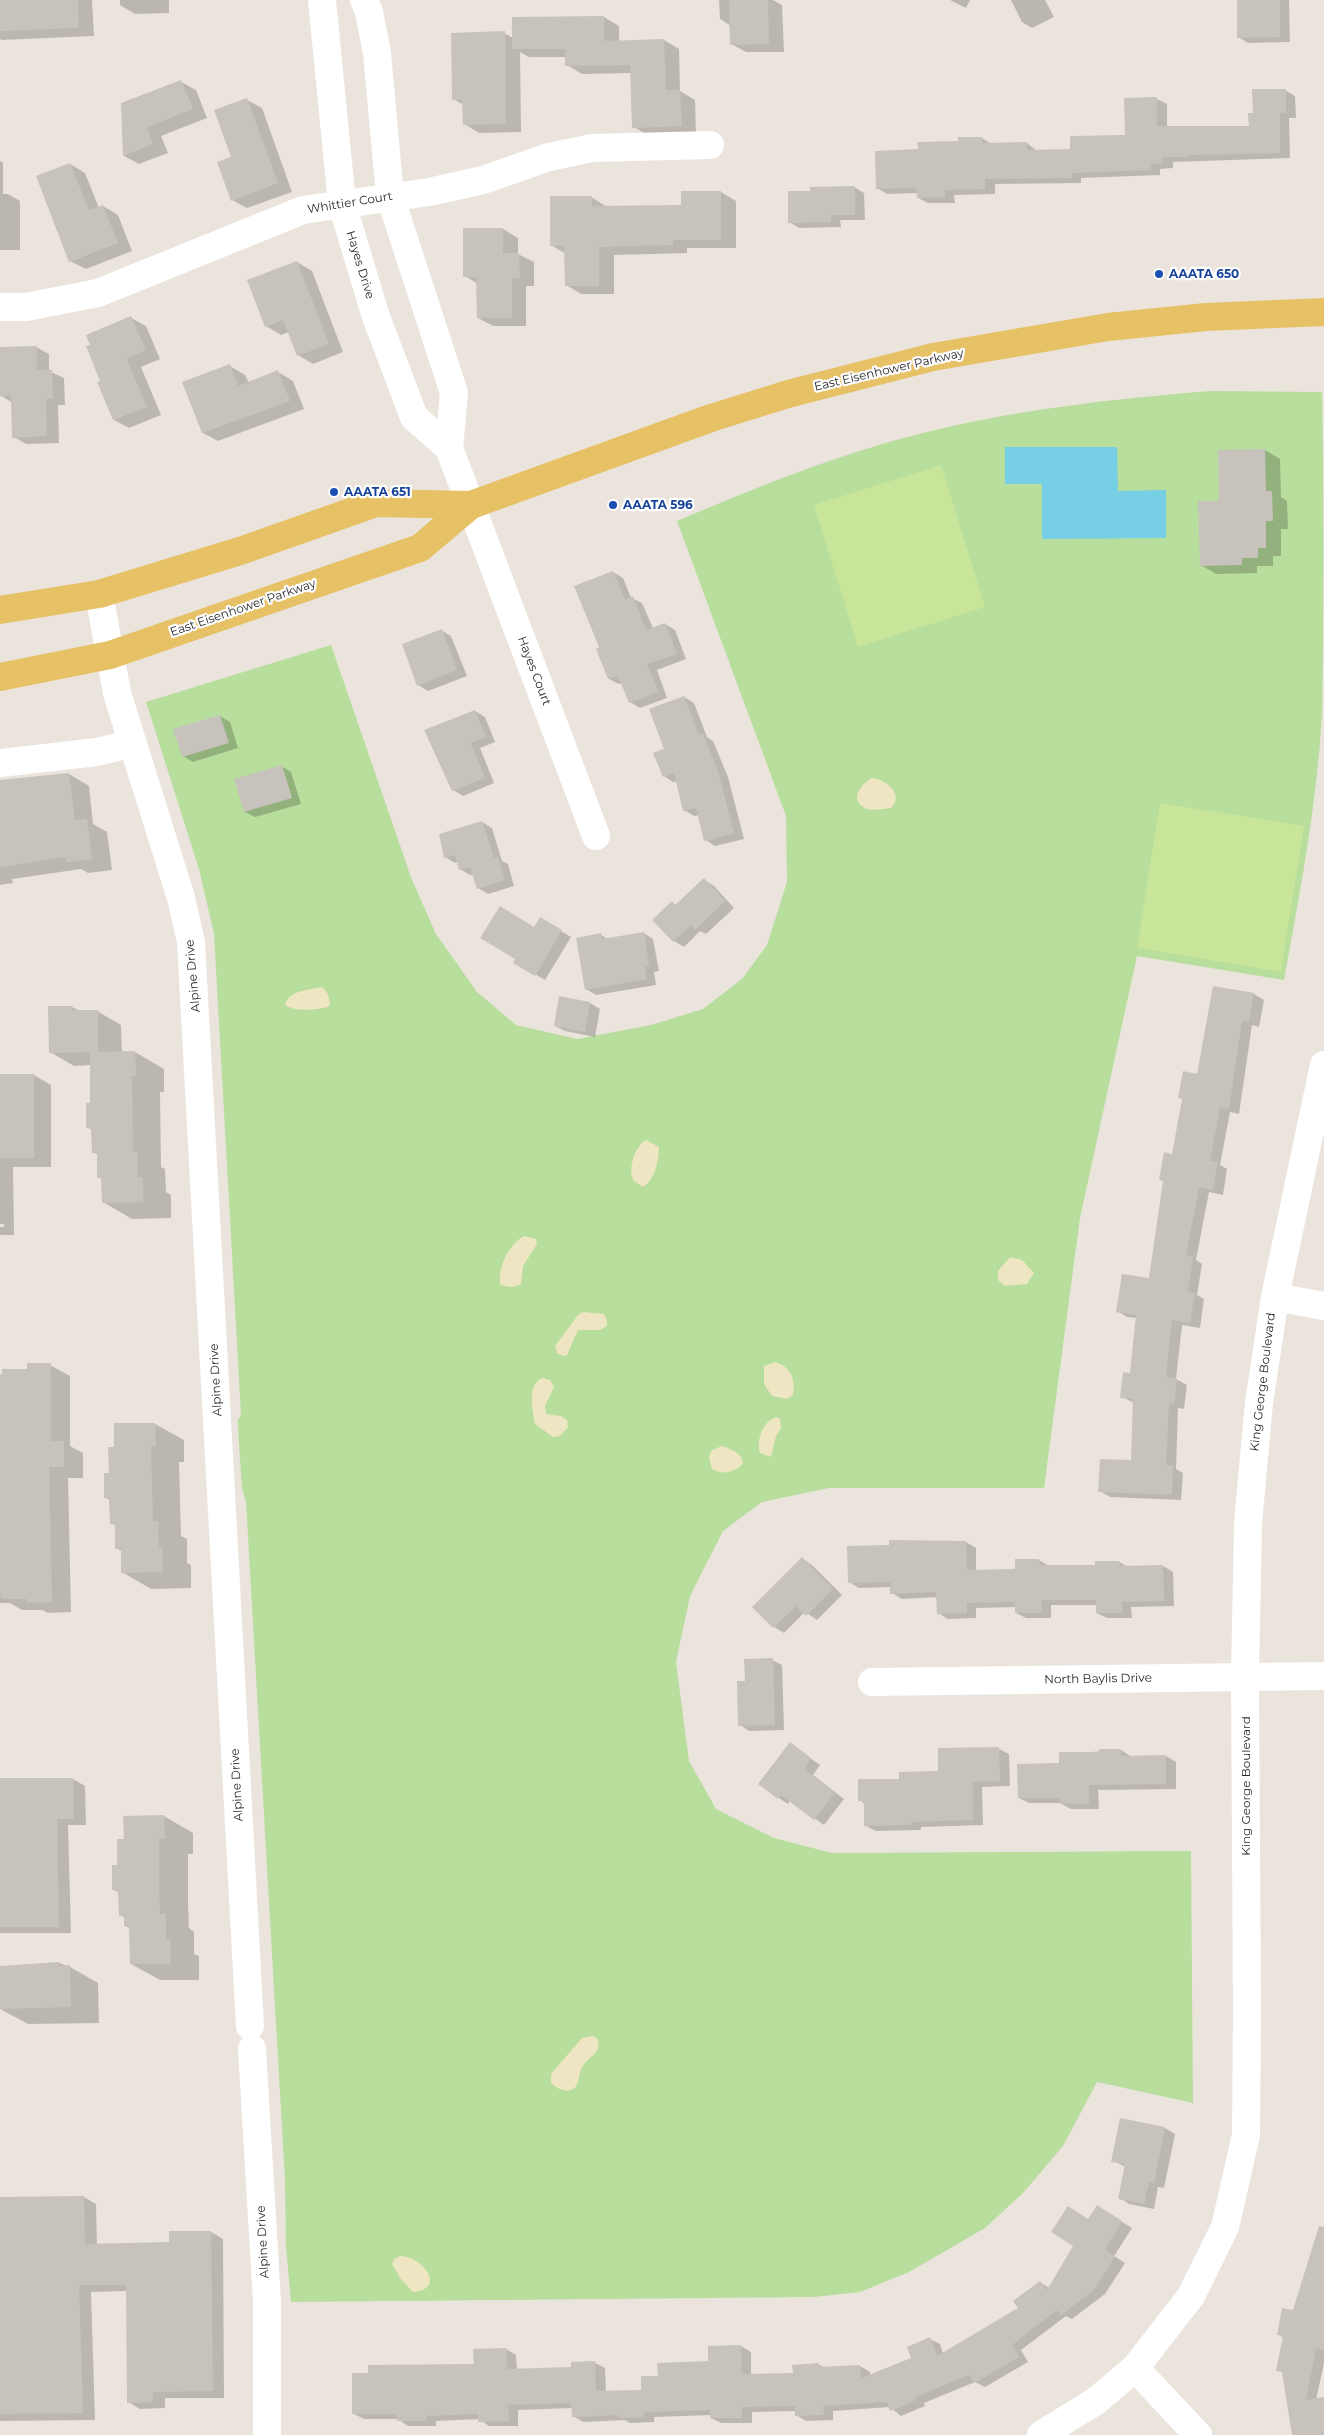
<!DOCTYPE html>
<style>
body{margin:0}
canvas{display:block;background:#ebe4dd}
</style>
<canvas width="1324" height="2435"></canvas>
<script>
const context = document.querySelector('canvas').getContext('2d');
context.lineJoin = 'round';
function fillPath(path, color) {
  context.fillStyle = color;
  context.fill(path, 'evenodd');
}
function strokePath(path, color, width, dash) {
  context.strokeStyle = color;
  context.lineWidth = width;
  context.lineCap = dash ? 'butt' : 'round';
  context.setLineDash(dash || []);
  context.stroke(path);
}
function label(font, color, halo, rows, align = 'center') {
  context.font = font + ' Montserrat,sans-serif';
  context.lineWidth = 4.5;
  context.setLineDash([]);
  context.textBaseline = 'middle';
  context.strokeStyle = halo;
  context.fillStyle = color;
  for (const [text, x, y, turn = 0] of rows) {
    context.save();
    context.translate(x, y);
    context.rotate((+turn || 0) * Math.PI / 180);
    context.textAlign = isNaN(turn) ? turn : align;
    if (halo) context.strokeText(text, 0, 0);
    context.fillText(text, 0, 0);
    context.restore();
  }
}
fillPath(new Path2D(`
 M1210,391L1322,392C1324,499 1324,607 1322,714C1317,804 1300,892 1284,980L1137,956L1080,1218L1044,1488H829L762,1502L723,1531L690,1596L676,1662L689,1761L716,1809L774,1838L832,1853L1191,1851L1193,2103L1097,2082L1063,2146L1023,2193L985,2228L909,2272L860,2292L814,2297L291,2302L286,2247L285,2180L246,1502L242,1488L238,1428V1420L241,1415L214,934L199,869L146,702L331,645L412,880L436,934L477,992L516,1025L577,1039L651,1025L703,1009L742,979L767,945L787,882L786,816L677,521C755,488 833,456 915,435C1012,410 1111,399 1210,391Z`), '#b7de9d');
fillPath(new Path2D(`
 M872,778C886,780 905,794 891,808C883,809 870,812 863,807C849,797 863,783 872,778Z
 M322,987C328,992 329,997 330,1004L328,1007C315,1010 296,1012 285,1005C289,990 309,990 322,987Z
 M646,1140L659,1147C659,1160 655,1180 643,1187L634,1181C627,1170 635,1146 646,1140Z
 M524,1236L536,1239L537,1244L523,1266L521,1284C513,1288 508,1288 500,1284C498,1267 509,1244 524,1236Z
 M1010,1257L1022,1260L1034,1273L1027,1284L1005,1286L998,1280V1271Z
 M583,1312L604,1314L607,1320V1326L600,1330H578L567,1355L563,1356L557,1353L555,1346L578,1315Z
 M775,1362C791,1367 796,1379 793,1395L787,1399L772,1396L764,1384V1366Z
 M542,1378L550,1380L554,1387L545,1406L546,1414L561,1416L567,1420L568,1427L560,1436L553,1437L535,1424C533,1410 526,1386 542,1378Z
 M777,1417L780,1419L781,1428L776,1436L771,1457L760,1453C756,1440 763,1420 777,1417Z
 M722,1446C730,1449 743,1453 743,1463C736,1473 722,1475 712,1469L709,1457L712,1450Z
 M592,2036L597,2038C603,2053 590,2055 583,2066C579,2071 580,2076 578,2081C575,2096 559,2091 551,2083V2074L582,2038Z
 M400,2256C425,2257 446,2290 413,2292L400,2278L392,2264L394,2259Z`), '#eee5c2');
fillPath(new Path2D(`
 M941,465L985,607L858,647L814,505Z
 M1160,803L1304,826L1281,972L1137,948Z`), '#c9e599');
fillPath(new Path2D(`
 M1005,447H1117L1118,491L1166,490V538L1042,539V484H1005Z`), '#77cfe6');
fillPath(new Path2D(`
 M0,0H92L94,36L2,40L0,39Z
 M120,0H169V13L135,14L120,5Z
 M719,0H773L782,5L784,52H746L731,44V26L720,19Z
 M950,0H970L966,8Z
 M1011,0H1045L1054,17L1032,28L1022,22Z
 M1238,0H1289L1290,42L1248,43L1238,37Z
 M604,17L619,26V42L664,40L679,49L680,91L695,100L696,134L649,136L634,127L632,73L582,74L567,65V57H529L520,52L521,132L479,133L464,124V105L453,99L504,33L513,38Z
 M181,82L196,90L207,118L161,136L168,153L139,164L124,156Z
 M1285,90L1295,96L1296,118H1289L1290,158L1173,162V168L1160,169V175L1081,178V183L995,184V194L954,195L955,203H928L918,198V193L887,194L877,188L919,150L982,138L992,144L1027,143L1037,151L1071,150L1126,136L1157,99L1167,104V127H1250L1254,114Z
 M247,100L262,108L292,192L247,208L232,200L233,158Z
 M0,161L3,162V194H8L20,201V250H0Z
 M70,164L85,173L99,208L103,206L118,215L132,251L86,269L70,261Z
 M854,187L864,193L865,220H840L841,227L799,228L789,222L811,192Z
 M721,192L736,201V248H687V253L614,255V294H581L566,285V254L551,245L591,197L607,207L682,206Z
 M503,229L518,238V254L534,262V286H526V326H493L478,318V284L465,276Z
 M297,262L312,271L343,352L313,364L298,355L289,332L281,335L266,326Z
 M131,318L146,326L160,359L141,367L161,415L129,428L114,420L99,383L102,381L91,345Z
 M36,347L49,354V371L64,378L65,405H58L59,443L26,444L14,437L13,403L0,395V348Z
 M230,366L245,375L249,383L278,372L293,381L304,409L218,441L203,433Z
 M1265,450L1280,459L1281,497L1287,501L1288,529H1281V556H1273V566H1257V573L1216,574L1201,565L1221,502Z
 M613,572L623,578L631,598L642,603L653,628L665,624L675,630L686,659L657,670L667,698L640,708L630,702L622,683L619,684L609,679L601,648Z
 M441,630L451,636L467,676L428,691L418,685Z
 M684,697L694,703L707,737L713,741L728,777L744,839L715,846L706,840L699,815L694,816L684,810L677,781L673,782L664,776L665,750Z
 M475,711L485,717L495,742L480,748L494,783L463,796L453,790L426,731Z
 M220,716L230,722L238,748L193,762L183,756Z
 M281,766L291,772L301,804L255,817L245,812Z
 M69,774L89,786L93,824L107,832L112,870L88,873L81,869L12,879L13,883L0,885V782Z
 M482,822L492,828L502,861L508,864L514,886L488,894L478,888L474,874L470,875L460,869L458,862L455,863L445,857Z
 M704,880L714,886L734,908L706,934L700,931L684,947L674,941L672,903L677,905Z
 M541,919L571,937L545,980L515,962Z
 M644,933L653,939L659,971L654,972L656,985L596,995L586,989L601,935L608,939Z
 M1214,987L1254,994L1264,1000L1259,1027L1252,1025L1239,1114L1230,1112L1220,1165L1227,1169L1223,1195L1209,1192L1196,1260L1202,1264L1197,1295L1204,1299L1200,1328L1182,1325L1176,1379L1187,1385L1184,1409L1178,1408L1176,1469L1183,1473L1181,1500L1110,1497L1100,1491L1132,1461L1134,1403L1122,1397L1131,1374L1137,1318L1127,1317L1117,1311L1150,1280L1173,1155L1198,1075Z
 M560,998L590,1003L600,1009L595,1037L565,1031L555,1026Z
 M49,1007H72L80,1011H97L121,1025L122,1053L135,1052L164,1069V1092H160L161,1167L165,1169L166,1192L171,1195V1218L132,1219L103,1202V1180L98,1177V1155L93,1152L92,1130L87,1127L91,1104V1065L74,1066L50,1052Z
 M34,1075L51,1085V1167H13L14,1235H0V1227H4V1224H0V1076Z
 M50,1365L70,1376V1446L83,1453V1478H68L71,1612L48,1613L42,1610H22L10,1603H0V1375Z
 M155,1424L184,1440V1462H179L181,1536L187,1539V1563L191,1565V1588L151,1589L122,1572V1551L116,1548V1526L111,1523L110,1500L106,1498L116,1449Z
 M966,1542L976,1548V1571L1016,1570L1039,1560L1049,1566H1097L1119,1562L1128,1567L1163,1566L1173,1572L1174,1606L1131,1607L1132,1618H1107L1097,1613V1605H1051V1618H1026L1016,1613V1607L976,1608V1618L948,1619L938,1613V1597L902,1599L892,1593V1587L859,1588L849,1582Z
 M803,1559L812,1565L842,1595L817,1620L805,1612L784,1633L774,1627L754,1607Z
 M772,1660L782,1665L784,1730L749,1731L740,1725L746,1682Z
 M790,1744L820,1765L813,1775L844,1799L824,1825L790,1801L788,1804L779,1798Z
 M999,1749L1009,1754L1010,1786L982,1787L983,1825L921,1827V1830L876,1831L866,1826L865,1804L860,1800L901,1780L939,1773V1750Z
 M1121,1750L1132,1757L1166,1756L1176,1762V1789L1098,1790L1099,1809H1071L1060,1803H1029L1019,1798L1060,1764V1754Z
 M73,1779L85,1786L86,1825H68L71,1933H0V1780Z
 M164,1816L193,1833V1854H188V1905L189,1928L194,1932V1954L199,1956V1980H160L131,1964L130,1928L125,1926V1918L120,1915V1893L114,1890L125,1840Z
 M59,1963L70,1967L98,1983L99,2023L28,2024L0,2009V1968Z
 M1121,2119L1165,2128L1175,2134L1164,2188L1158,2187L1154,2209L1129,2204L1120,2198L1126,2167L1113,2161Z
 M84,2197L96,2204L97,2245L170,2244L211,2232L223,2239L224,2398H165V2408L140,2409L128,2402L127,2291L91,2292L95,2420L0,2421V2198Z
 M1097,2207L1132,2228L1114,2256L1125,2263L1105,2294L1072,2319L1066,2316L1021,2350L1028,2362L985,2387L975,2382L924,2403L925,2406L901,2416L890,2407L833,2411V2420L806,2421L796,2415V2411L752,2412V2423H721L711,2418V2415L654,2417V2422L630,2423L625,2420L583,2422L573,2416V2408L518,2410V2426H489L479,2419L436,2421V2426H408L398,2419H364L354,2414L370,2374L475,2365L506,2349L516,2355L517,2370L572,2369L595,2363L605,2368L606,2392L643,2391L659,2377L709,2363L741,2346L751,2352V2375L794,2374V2366L819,2365L826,2368L860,2366L870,2372V2376L913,2359L930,2339L940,2344L943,2354L1020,2309L1040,2282L1049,2288Z
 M1324,2247V2363L1316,2400L1324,2399V2435H1293L1284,2373L1278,2370L1284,2338L1278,2334L1294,2312Z`), '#0003');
fillPath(new Path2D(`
 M0,0H78L79,28L0,31Z
 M729,0H768L769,44L730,45Z
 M1237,0H1280V37L1237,38Z
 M604,16V41L664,39L666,90H680L682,126L632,128L630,65L565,66V49H512V17Z
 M505,31L506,124L463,125L462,100H452L451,33Z
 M181,80L193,109L147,127L153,144L123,156L121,103Z
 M1252,89H1286V113H1280V153L1188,155V157H1163V163L1151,164V170L1072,173V178L985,179V189L945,190V197L917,198L916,188L876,189L875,151L918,149L917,142L958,141V137H982L983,143L1027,142V150L1070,149V136L1125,135L1124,98L1157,97V126H1249L1248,113H1253Z
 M247,98L278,183L231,201L217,162L231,157L214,110Z
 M70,163L89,210L103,205L118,243L69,262L36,176Z
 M855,186V215H831V222L788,223V191H810V187Z
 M681,191H721V240H673V245L599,247V286H565L564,246H550V196H592V206L681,205Z
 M463,228H503V253H519L520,278H512V318H477L476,277H463Z
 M297,261L329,344L297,356L283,320L265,327L247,280Z
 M131,316L146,350L127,359L147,407L113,420L97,382L100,381L86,346L90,345L86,335Z
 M37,346V370H52L53,398L46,399L47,436L12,438L11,396H0V347Z
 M230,364L238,386L278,370L290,401L202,433L182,382Z
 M1265,449L1266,491H1272L1273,521H1266V548H1258V558H1242V565L1200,566L1198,501H1219L1218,450Z
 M613,571L625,599L633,596L646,630L665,623L677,654L647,664L658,692L629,703L618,676L608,679L596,649L599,647L574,586Z
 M442,629L457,670L417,686L402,644Z
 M684,696L699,735L703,734L718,771L734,833L704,841L696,808L683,811L674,773L663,777L653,753L664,749L649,709Z
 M475,710L486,737L471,743L485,778L452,791L424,730Z
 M220,715L229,743L182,757L173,729Z
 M282,765L292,798L244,812L234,779Z
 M69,773L75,820L87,819L92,859L66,862V857L0,867V780Z
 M482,821L494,858L498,857L505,880L477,889L470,867L459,870L455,855L444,858L439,834Z
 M704,878L725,901L695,930L691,925L673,942L652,920L672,901L675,905Z
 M500,906L534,927L540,917L562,930L535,976L513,963L515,959L480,938Z
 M644,932L649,966L645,967L647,979L585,990L576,938L601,933L602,939Z
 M1213,986L1254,993L1249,1022L1242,1020L1229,1109L1220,1107L1210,1161L1218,1162L1213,1190L1199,1187L1186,1256L1193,1257L1188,1291L1195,1293L1190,1323L1172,1320L1166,1377L1177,1378L1174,1404L1169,1403L1166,1465L1173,1466L1172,1495L1098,1492L1100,1459L1131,1460L1133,1399L1120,1398L1123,1372L1130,1373L1136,1315L1116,1312L1122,1274L1149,1278L1163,1181L1159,1180L1164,1152L1172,1154L1182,1099L1178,1098L1183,1071L1197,1074Z
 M559,996L590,1002L585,1032L554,1026Z
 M48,1006H72V1010H98V1052L49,1053Z
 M135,1051L136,1076H132L133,1152L137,1151L138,1177H143V1202L102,1203L101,1178H97V1153H92L91,1128H86V1103H90V1052Z
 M0,1074H34V1158H0Z
 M27,1363H51V1441H64V1467H49L52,1602L27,1603V1599H2L0,1592V1374H2V1369H27Z
 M114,1423H155L156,1446H151L153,1521H158L159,1547H162L163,1572L121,1573V1548L115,1549V1524H110L109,1498H104V1473H109L108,1447H114Z
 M889,1540L966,1541L967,1570L1015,1569V1559H1039L1040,1565H1095V1561H1119L1120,1566L1163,1565L1164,1601L1122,1602V1613H1096V1600H1041L1042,1613H1015V1602L967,1603V1613L937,1614L936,1592L890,1594V1582L848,1583L847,1546L889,1545Z
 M802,1557L833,1589L806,1616L796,1606L773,1628L752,1607Z
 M773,1658L775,1725L738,1726L737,1681H745L744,1659Z
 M790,1742L811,1758L804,1769L835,1793L814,1820L781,1795L778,1799L758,1784Z
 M999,1747L1000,1781L973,1782V1820L911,1822V1825L864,1826V1801H858V1779H899V1772L938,1771V1748Z
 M1099,1749H1121V1756L1166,1755V1784L1089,1785V1804H1060V1798H1018L1017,1764L1059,1763V1752H1099Z
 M0,1778H73L74,1819H57L59,1927H0Z
 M164,1815L165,1839H159V1888L160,1914H166V1939H170L171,1964H130L129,1926H124V1916H119L118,1890H112V1865H117V1839H124L123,1816Z
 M59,1962V1966L70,1965L71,2007L0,2009V1966Z
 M1120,2118L1165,2127L1154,2183L1149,2182L1144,2204L1118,2199L1125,2164L1111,2162Z
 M84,2196L85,2244L169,2242V2231H211L213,2391L153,2392V2402L127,2403L126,2285H79L83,2413L0,2414V2197Z
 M1097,2205L1122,2221L1105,2250L1115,2256L1095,2289L1061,2315L1057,2310L1012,2345L1019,2357L974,2383L969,2375L915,2397L916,2400L890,2411L887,2402L823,2406L824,2415L795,2416V2406L742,2407V2418H710V2410L644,2412V2417L619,2418V2415L572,2417L571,2403L508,2405L509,2421L478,2422V2414L426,2416V2421H397V2414H352V2373H368V2365L474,2364L473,2349L507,2348V2369L571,2367V2362L595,2361L596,2391L641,2390V2376H658L657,2363L708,2361V2346L741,2345L742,2374L793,2373L792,2365L819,2363V2367L860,2365L861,2378L911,2358L907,2347L930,2337L937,2356L1018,2308L1013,2301L1040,2281L1047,2290L1073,2246L1051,2232L1068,2206L1088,2219Z
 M1319,2226L1324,2227V2350L1316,2348L1306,2400L1324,2397V2435H1292L1282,2372L1276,2371L1283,2336L1277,2335L1282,2308L1293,2310Z`), '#c7c2bb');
strokePath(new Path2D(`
 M322,0L342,204L376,317L414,417L449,448
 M364,0L369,12L377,53L390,196L454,393L449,448L596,836
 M0,307H26L98,293L303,210L429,192L483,180L549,157L592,148L710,145
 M99,594L117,693L181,898L191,942L250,2026
 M0,763L97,752L133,743
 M1275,1297L1324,1306
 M872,1682L1324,1676
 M252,2049L267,2302V2435
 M1135,2368L1198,2435
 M1041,2435L1096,2401L1135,2368L1191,2296L1225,2227L1246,2135L1247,2013L1245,1677L1248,1523L1259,1403L1275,1297L1324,1065`), '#fff', 28);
strokePath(new Path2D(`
 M0,610L99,594L240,551L376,503L471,505
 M0,677L110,655L420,548L471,505L711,418L788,394L933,357L1108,327L1206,317L1324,312`), '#e7c166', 28);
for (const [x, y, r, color] of [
 [1159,274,5,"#1a4fb4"],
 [334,492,5,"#1a4fb4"],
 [613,505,5,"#1a4fb4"]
]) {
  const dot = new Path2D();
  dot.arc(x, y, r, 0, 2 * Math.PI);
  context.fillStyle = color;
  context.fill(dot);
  strokePath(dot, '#fff', 2);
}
label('12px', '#2a2a2a', '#fff', [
 ["Whittier Court",350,203,-9],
 ["Hayes Drive",360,265,73],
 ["East Eisenhower Parkway",889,370,-13],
 ["East Eisenhower Parkway",243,608,-19],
 ["Hayes Court",534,671,69],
 ["Alpine Drive",193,976,-95],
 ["Alpine Drive",216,1380,-93],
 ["King George Boulevard",1263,1382,-83],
 ["North Baylis Drive",1098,1679,-1],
 ["Alpine Drive",237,1785,-93],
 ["King George Boulevard",1246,1786,-90],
 ["Alpine Drive",263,2242,-93]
]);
label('bold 12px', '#164399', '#fff', [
 ["AAATA 650",1169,274],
 ["AAATA 651",344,492],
 ["AAATA 596",623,505]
], 'left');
</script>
